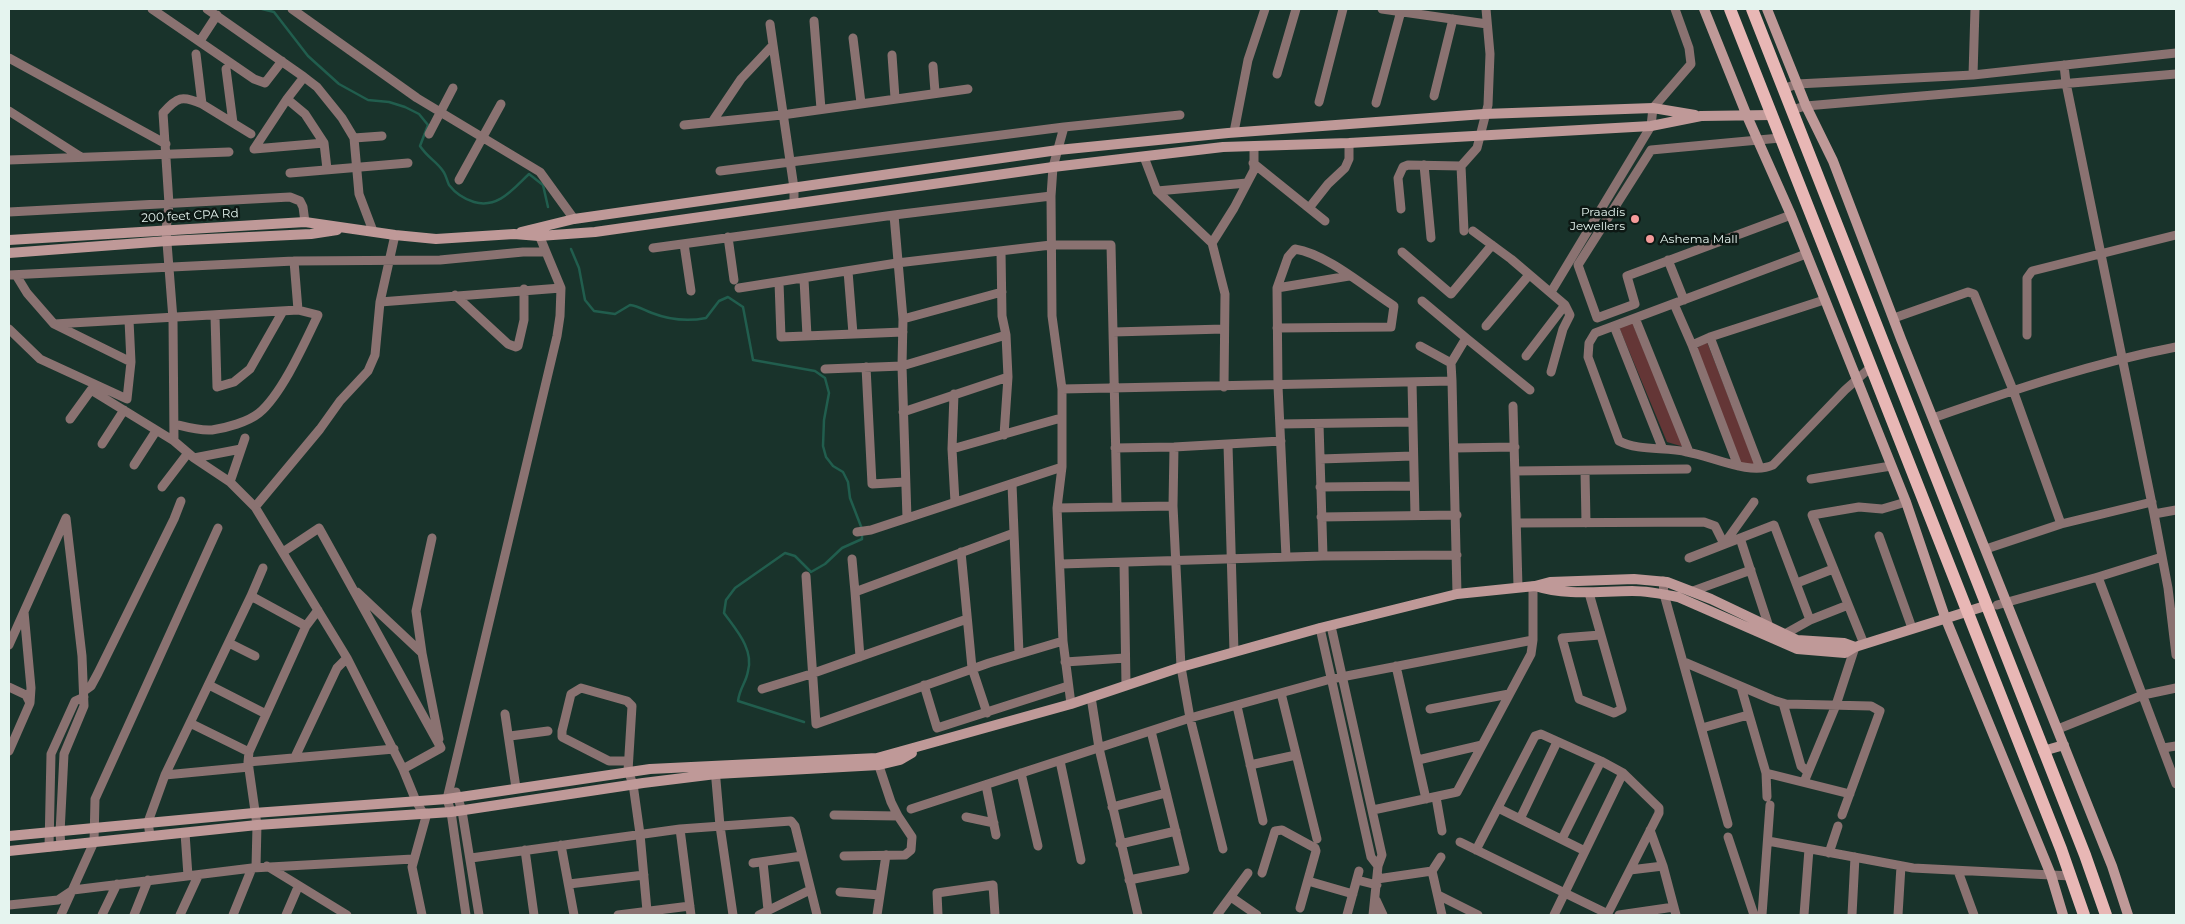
<!DOCTYPE html>
<style>
body{margin:0}
#map{position:relative;width:2185px;height:924px;overflow:hidden;background:#19332b;font-family:Montserrat,sans-serif}
canvas{display:block}
.frame{position:absolute;inset:0;border:10px solid #e5f4ef;pointer-events:none}
</style>
<div id="map">
<canvas width="2185" height="924"></canvas>
<div class="frame"></div>
</div>
<script>
const context = document.querySelector('canvas').getContext('2d');
context.lineJoin = 'round';
function fillPath(path, color) {
  context.fillStyle = color;
  context.fill(path, 'evenodd');
}
function strokePath(path, color, width, dash) {
  context.strokeStyle = color;
  context.lineWidth = width;
  context.lineCap = dash ? 'butt' : 'round';
  context.setLineDash(dash || []);
  context.stroke(path);
}
function label(font, color, halo, rows, align = 'center') {
  context.font = font + ' Montserrat,sans-serif';
  context.lineWidth = 5;
  context.setLineDash([]);
  context.textBaseline = 'middle';
  context.strokeStyle = halo;
  context.fillStyle = color;
  for (const [text, x, y, turn = 0] of rows) {
    context.save();
    context.translate(x, y);
    context.rotate((+turn || 0) * Math.PI / 180);
    context.textAlign = isNaN(turn) ? turn : align;
    if (halo) context.strokeText(text, 0, 0);
    context.fillText(text, 0, 0);
    context.restore();
  }
}
fillPath(new Path2D(`
 M1632,322L1684,447L1667,442L1619,327Z
 M1707,342L1755,465L1741,464L1697,348Z`), '#643636');
strokePath(new Path2D(`
 M262,9L274,12L308,56L339,84L368,100L389,102L405,107L419,114L428,125L420,146C428,158 436,161 443,171C446,175 447,181 449,185C456,194 464,199 474,202C498,209 513,189 529,174L543,185L548,207
 M571,249L579,268L585,300L594,311L615,314L630,305C638,306 644,310 652,313C670,320 686,322 706,318L719,301L728,297L743,307L753,360L815,371L825,378L829,393L824,420L823,446L826,457L833,466L843,472L848,482L850,498L862,529
 M804,722L738,701C740,687 746,683 748,671C754,649 736,630 724,613L726,600L735,588L785,553L795,556L811,572L825,564L842,548L862,539V534`), '#215e4e', 2.5);
strokePath(new Path2D(`
 M152,9L254,79L265,83L282,61
 M207,9L304,77L317,87L342,118L354,138L359,194L373,231
 M292,9L417,98L540,172L574,219
 M1382,9L1487,24
 M814,21L821,109
 M770,24L773,45
 M853,38L861,103
 M200,41L217,15
 M196,54L202,104L233,123L226,69
 M892,55L895,98
 M9,58L166,144
 M2064,65L2066,83L2154,514L2168,588L2176,655
 M933,66L935,92
 M1277,74L1296,9
 M1973,75L1975,9
 M1783,89L1797,84L1973,75L2176,53
 M1434,96L1453,19
 M287,99L305,114L324,143L327,169
 M1319,102L1343,9
 M1376,103L1401,11
 M1791,110L1806,106L2176,74
 M9,111L81,157
 M712,122L741,79L773,45L794,188V204
 M233,123L251,134
 M684,125L782,115L968,89
 M1064,127L1053,167L1051,196L1052,316L1062,389V467L1057,508L1063,641L1071,704
 M1234,132L1248,60L1265,9
 M429,134L453,88
 M354,138L382,136
 M1780,138L1651,150L1578,265L1597,318L1635,304L1627,276L1791,215
 M254,149L287,99L304,77
 M254,149L324,143
 M1144,157L1157,191L1212,243L1225,294L1224,387
 M9,160L229,152
 M1253,163L1325,221
 M1424,165L1431,238
 M720,171L1064,127L1180,115
 M290,173L408,163
 M459,180L501,104
 M1157,191L1247,183
 M1309,208L1328,184L1345,168L1349,159V143
 M1401,209L1398,178L1403,167L1408,165L1461,166
 M9,212L290,197L300,201L303,207L305,222
 M894,215L903,319L902,366L907,518
 M537,230L546,252
 M1464,231L1461,166L1477,148L1488,105L1490,54L1486,9
 M1473,231L1511,259L1565,305L1570,315L1563,329L1551,372
 M728,237L734,280
 M1212,243L1234,208L1254,170V146
 M684,244L691,291
 M653,248L894,215L1051,196
 M1001,251L1002,316L1006,335L1008,377L1004,435
 M1402,252L1451,294L1492,245
 M1806,254L1595,333L1589,343L1588,357L1619,441C1638,451 1666,447 1687,452C1712,456 1750,476 1773,465L1845,390L1871,367
 M1668,260L1684,300
 M294,261L298,310
 M848,271L853,334
 M9,275L294,261L440,260L523,252H546L561,288L560,316L557,336L447,799L451,812L466,915
 M16,275L27,293L54,324L131,362
 M804,279L807,336
 M779,282L781,337L903,332
 M739,288L897,263L1051,245H1111L1117,506
 M1277,288L1349,276
 M1551,292L1651,126L1653,108L1691,64L1689,48L1675,9
 M455,295L508,344L516,347L518,346L524,320V289
 M1422,301L1466,338L1451,363L1452,381
 M380,302L561,288
 M1674,304L1692,345L1738,466
 M215,316L217,387L234,382L250,369L283,311
 M1635,318L1689,452
 M1894,318L1968,292L1974,294L2013,390L2061,524
 M903,319L1002,292
 M54,324L298,310L318,315C305,342 282,394 259,413C248,422 226,428 212,430C199,431 186,427 174,424
 M1486,326L1529,275
 M1614,326L1662,447
 M1277,328L1391,327L1394,306C1366,288 1327,254 1295,249L1288,257L1277,288L1278,386L1286,557
 M9,329L40,359L127,399L131,362L129,320
 M1113,332L1224,329
 M2027,335V278L2032,271L2176,235
 M1710,337L1760,468
 M1466,338L1530,390
 M1692,345L1710,337L1824,300
 M1420,346L1451,363
 M1526,356L1565,305
 M866,367L872,484L905,482
 M825,369L902,366L1006,335
 M1412,382L1415,515
 M1062,389L1452,381L1457,594
 M954,394L952,449L955,502
 M1513,406L1518,587
 M903,412L1008,377
 M1933,418C2013,390 2093,363 2176,347
 M70,419L91,390L174,441L194,458L230,482L255,507L347,658L403,769L416,801L423,813
 M1280,424L1413,422
 M1319,424L1323,556
 M174,441L173,319L166,230L169,204L163,113C177,97 182,95 202,104
 M102,444L124,410
 M1228,445L1234,652
 M1174,447L1173,506L1181,667L1190,718L1223,849
 M1115,448L1174,447L1281,441
 M1454,448L1515,447
 M952,449L1061,418
 M194,458L241,449
 M1320,459L1413,456
 M134,465L156,431
 M1515,471L1687,469
 M1585,471L1586,523
 M1811,479L1891,466
 M230,482L245,438
 M1012,484L1019,653
 M162,487L188,453
 M1320,487L1413,486
 M255,507L320,429L340,401L368,371L375,355L380,302L395,235
 M1057,508L1173,506
 M2154,514L2176,510
 M1321,517L1457,515
 M1517,523L1704,522L1715,526L1724,544L1754,502
 M857,532L871,530L1062,467
 M1879,536L1912,628
 M1740,538L1769,627
 M1986,549L2061,524L2152,502
 M283,552L319,528L441,748L403,769
 M961,552L972,668L987,713
 M1689,558L1774,525L1810,620
 M852,559L855,592
 M1124,563L1126,685
 M1061,564L1323,556L1457,555
 M806,576L816,724L989,663L1063,641
 M2098,577L2176,784
 M1663,581L1664,594L1728,824
 M1797,583L1833,569
 M1693,591L1751,570
 M357,592L422,653L439,739
 M1589,593L1622,709L1614,713L1579,699L1562,638L1600,635
 M251,596L263,568
 M1997,605L2098,577L2162,557
 M24,612L31,688L30,703
 M1331,626L1382,855L1378,866L1373,915
 M1320,628L1371,857L1378,866
 M1785,634L1810,620L1848,605
 M229,643L255,656
 M1864,644L1812,515L1859,507L1882,509L1906,502
 M9,645L66,518L82,656L84,706L64,754L60,833L61,846
 M422,653L416,611L432,538
 M860,657L855,592L1014,533
 M1065,662L1125,658
 M1684,662L1773,700L1786,704L1871,706L1880,711L1842,815
 M1396,666L1426,799
 M209,685L266,714
 M924,685L937,728L1068,686
 M9,687L26,695L30,703L9,751
 M1741,687L1766,773L1850,794
 M762,689L811,674L967,619
 M84,691L91,686L98,673L174,519L181,501
 M1281,693L1317,839
 M1091,697L1099,748L1138,915
 M1783,703L1801,766L1808,772
 M1237,706L1263,821
 M1430,709L1509,694
 M505,714L516,788
 M190,723L249,752
 M1702,728L1748,715
 M2058,729L2143,695L2176,688
 M510,736L548,731
 M2163,748L2176,746
 M295,757L337,668L347,658
 M1418,760L1482,745
 M628,761H609L562,737V731L571,694L581,688L627,701L632,706L628,771L633,784L640,834L647,911
 M1060,761L1081,860
 M248,762L394,749
 M1250,765L1296,755
 M715,769L720,826L733,915
 M1021,773L1038,846
 M1766,773L1767,797
 M165,775L249,767
 M1804,782L1836,705L1855,647
 M986,785L996,835
 M456,792L462,811L479,915
 M1436,797L1442,831
 M1112,807L1166,793
 M1498,808L1585,851
 M911,809L1190,718L1331,679L1533,640
 M1373,810L1457,792L1531,654L1533,640V586
 M834,815L898,816
 M966,817L994,823
 M1520,819L1557,742
 M680,829L691,915
 M1650,830L1663,866L1676,915
 M185,833L188,876
 M150,836L148,822L165,775L251,596L306,626
 M1728,837L1754,915
 M1562,839L1601,761
 M1768,841L1913,868L2071,876
 M1460,842L1608,914
 M1120,844L1176,831
 M561,845L574,915
 M49,847L51,754L75,701L84,697
 M525,850L534,915
 M1476,850L1535,736L1541,734L1601,761L1623,773L1659,808V813L1607,915
 M1829,853L1838,826
 M844,856L905,855L911,850L912,837L898,816L891,802L877,760
 M471,858L680,829L791,821L795,826L817,915
 M763,862L768,910
 M753,863L802,856
 M267,866L347,915
 M256,867L257,825L248,762L249,752L306,626L318,610
 M1630,870L1663,866
 M1432,871L1442,915
 M1958,871L1974,915
 M1262,873L1275,831L1282,830L1315,848L1316,851L1300,908
 M1377,879L1432,871L1441,857
 M1129,880L1185,869L1151,731
 M1357,880L1377,885
 M1308,881L1353,894
 M569,884L644,875
 M840,892L880,895
 M1438,895L1478,915
 M1231,897L1257,915
 M1376,900L1383,915
 M9,905L58,900L73,890L252,868L413,859
 M61,915L94,842L95,799L218,528
 M102,915L117,884
 M134,915L148,880
 M180,915L198,876
 M233,915L252,868
 M286,915L298,887
 M422,915L412,867L427,813
 M618,915L690,906
 M759,915L810,890
 M877,915L886,855
 M938,915L937,893L993,885L995,915
 M1217,915L1248,873
 M1347,915L1359,871
 M1554,915L1623,773
 M1619,915L1674,907
 M1762,915L1770,805
 M1804,915L1809,849
 M1852,915L1855,857
 M1898,915L1901,866`), '#8a7271', 9);
strokePath(new Path2D(`
 M1704,9L1747,116L1791,215L1906,502L1945,617L2051,875L2063,915
 M1767,9L1806,106L1833,161L1901,339L2112,866L2128,915
 M521,232L574,219L1058,150L1228,133L1484,114L1653,108L1695,115
 M9,240L305,222L395,235L436,239L514,234L539,236L595,232L1053,167L1223,147L1349,143L1651,126L1701,116L1771,115
 M9,253L167,241L311,234L337,230
 M1535,586C1567,596 1599,591 1632,591C1647,591 1663,594 1678,597L1797,649L1845,653L1855,647L1985,606
 M2043,751L2064,745
 M9,836L254,813L447,799L650,769L877,758L1071,704L1181,667L1320,628L1457,594L1535,586L1550,582L1634,579L1667,582L1711,599L1797,640L1844,643L1855,647
 M9,851L257,825L451,812L643,783L716,774L879,765L900,760L912,753`), '#bf9998', 10);
strokePath(new Path2D(`
 M1730,9L2061,849L2084,915
 M1752,9L2085,855L2106,915`), '#e8b7b5', 12);
for (const [x, y, r, color] of [
 [1635,219,5,"#f59b9a"],
 [1650,239,5,"#f59b9a"]
]) {
  const dot = new Path2D();
  dot.arc(x, y, r, 0, 2 * Math.PI);
  context.fillStyle = color;
  context.fill(dot);
  strokePath(dot, '#0d1814', 2);
}
label('12px', '#e5f4ef', '#0d1814', [
 ["Praadis",1625,212],
 ["Jewellers",1625,226],
 ["Ashema Mall",1660,239,"left"]
], 'right');
label('12px', '#e5f4ef', '#0d1814', [
 ["200 feet CPA Rd",190,216,-3]
]);
</script>
